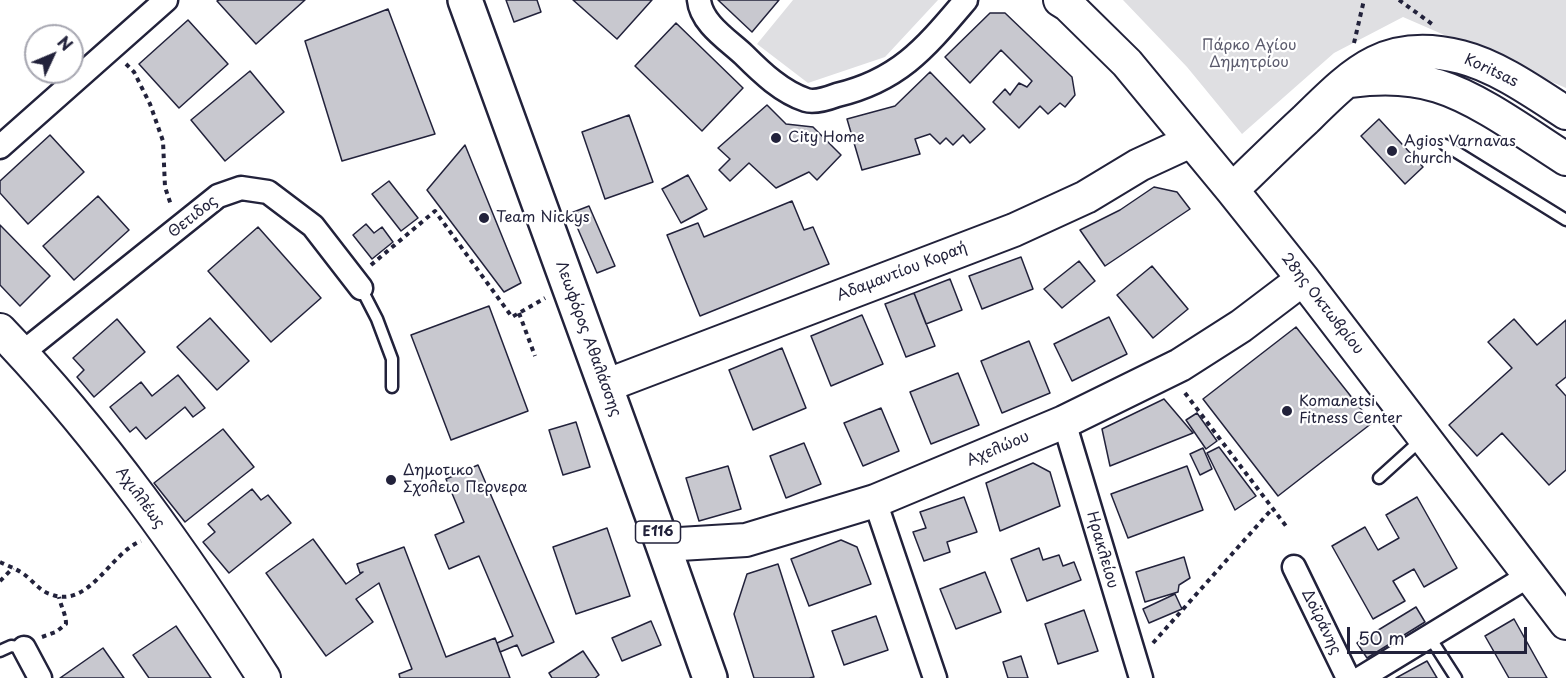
<!DOCTYPE html>
<meta charset="utf-8">
<style>
body{margin:0}
#map{position:relative;width:1566px;height:678px;overflow:hidden;background:#fff;font-family:"Playpen Sans",sans-serif}
canvas{display:block}
.north{position:absolute;left:24px;top:24px;width:60px;height:60px;box-sizing:border-box;background:#fff;border:2px solid #a7a7b1;border-radius:50%;rotate:46deg;font-size:16px;font-weight:700;line-height:24px;text-align:center;color:#22223b}
.north::after{content:'';display:block;margin:auto;width:21px;height:27px;background:#22223b;clip-path:polygon(50% 0,100% 100%,50% 72%,0 100%)}
.scale{position:absolute;left:1347px;top:627px;width:180px;height:27px;box-sizing:border-box;border:3px solid #22223b;border-top:0;padding-left:8px;font-size:18px;line-height:21px;white-space:nowrap;color:#22223b;-webkit-text-stroke:4px #fff;paint-order:stroke}
</style>
<div id="map">
<canvas width="1566" height="678"></canvas>
<div class="north">N</div>
<div class="scale">50 m</div>
</div>
<script>
const context = document.querySelector('canvas').getContext('2d');
context.lineJoin = 'round';
function fillPath(path, color) {
  context.fillStyle = color;
  context.fill(path, 'evenodd');
}
function strokePath(path, color, width, dash) {
  context.strokeStyle = color;
  context.lineWidth = width;
  context.lineCap = dash ? 'butt' : 'round';
  context.setLineDash(dash || []);
  context.stroke(path);
}
function label(font, color, halo, rows, align = 'center') {
  context.font = font + ' "Playpen Sans",sans-serif';
  context.lineWidth = 4.5;
  context.setLineDash([]);
  context.textBaseline = 'middle';
  context.strokeStyle = halo;
  context.fillStyle = color;
  for (const [text, x, y, turn = 0] of rows) {
    context.save();
    context.translate(x, y);
    context.rotate((+turn || 0) * Math.PI / 180);
    context.textAlign = isNaN(turn) ? turn : align;
    if (halo) context.strokeText(text, 0, 0);
    context.fillText(text, 0, 0);
    context.restore();
  }
}
fillPath(new Path2D(`
 M793,0H938L885,57L808,83L757,44Z
 M1123,0H1566V88L1403,17L1334,53L1242,134L1187,67Z`), '#dfdfe2');
const building = new Path2D(`
 M219,0H305L256,44L217,1Z
 M506,0H537L541,12L514,22Z
 M573,0H652L617,39Z
 M718,0H779L752,32Z
 M388,9L435,134L342,161L305,41Z
 M990,13H1005L1072,77L1075,95L1065,107L1060,103L1048,114L1040,106L1019,128L993,102L1005,89L1010,95L1019,83L1027,87L1032,81L1001,50L970,83L945,57Z
 M188,20L228,64L179,108L139,64Z
 M676,23L743,88L702,131L635,66Z
 M250,71L284,112L225,161L191,120Z
 M930,72L985,129L970,143L963,135L953,145L946,138L940,144L930,134L915,139L920,154L862,170L847,119L895,106Z
 M767,105L786,124L813,127L841,155L817,180L809,172L776,188L749,163L730,181L719,170L730,159L718,148Z
 M629,115L653,182L605,199L582,132Z
 M1379,119L1423,167L1405,184L1361,136Z
 M50,135L84,172L28,224L0,193V181Z
 M465,145L521,283L504,292L427,190Z
 M688,175L707,209L681,223L662,189Z
 M389,181L418,218L401,231L372,194Z
 M1154,187L1177,192L1190,209L1105,266L1080,230L1120,210Z
 M98,196L129,230L74,280L43,246Z
 M792,201L804,230L813,227L829,264L700,316L667,235L698,223L704,237Z
 M589,206L615,266L597,273L571,213Z
 M366,224L374,233L382,227L393,242L372,259L353,235Z
 M0,225L50,276L20,306L0,285Z
 M258,227L321,298L271,342L208,271Z
 M1021,257L1033,289L982,309L969,276Z
 M1079,261L1095,281L1062,308L1044,289Z
 M1152,266L1188,309L1153,338L1117,295Z
 M950,279L962,310L926,324L914,293Z
 M914,293L935,346L906,357L885,304Z
 M489,306L528,411L451,440L411,335Z
 M862,315L883,364L831,386L811,336Z
 M1109,317L1127,354L1072,381L1054,344Z
 M210,318L249,361L217,390L177,347Z
 M117,319L145,352L94,397L77,377L84,370L73,358Z
 M1514,319L1537,345L1566,320V377L1556,385L1566,396V470L1549,485L1502,433L1477,456L1449,425L1512,368L1488,342Z
 M1296,327L1372,423L1278,496L1203,399Z
 M1029,341L1050,393L1002,413L981,361Z
 M782,348L806,408L753,430L729,370Z
 M958,373L979,425L931,444L910,392Z
 M178,375L205,408L193,417L185,407L146,439L136,427L130,432L110,407L141,382L152,396Z
 M1164,399L1193,433L1110,466L1102,429Z
 M881,408L899,451L863,466L844,423Z
 M1197,413L1217,441L1206,449L1186,420Z
 M576,422L590,467L563,475L549,430Z
 M223,429L254,467L185,522L154,483Z
 M804,443L821,484L786,498L770,456Z
 M1219,447L1256,496L1235,510L1207,453Z
 M1203,448L1212,469L1200,475L1190,454Z
 M1033,463L1050,472L1060,506L1000,531L986,483Z
 M478,465L554,642L522,656L517,645L500,652L497,643L513,636L479,556L449,569L435,535L464,522L446,479Z
 M728,466L741,509L699,521L686,478Z
 M1187,466L1203,510L1128,538L1111,494Z
 M252,489L261,500L268,495L291,523L229,573L203,542L215,532L208,524Z
 M964,497L977,532L947,542L950,552L924,561L913,532L926,528L920,512Z
 M1417,497L1457,568L1424,587L1414,569L1393,581L1405,601L1373,619L1332,546L1365,527L1378,550L1399,538L1386,515Z
 M607,528L630,596L576,614L553,547Z
 M313,539L346,584L363,572L360,573L357,564L404,547L446,657L495,638L510,678H400L399,674L412,669L379,583L356,599L373,622L326,656L266,573Z
 M841,540L857,547L871,584L809,606L791,559Z
 M1039,548L1043,560L1059,555L1063,566L1074,562L1081,580L1027,601L1011,559Z
 M1184,557L1190,578L1179,585L1178,592L1145,602L1136,572Z
 M778,564L814,677L809,678H754L734,614L747,574Z
 M985,572L1001,612L956,629L940,589Z
 M1175,594L1182,609L1149,623L1143,609Z
 M1416,607L1425,622L1367,658L1357,643Z
 M1084,610L1098,651L1058,664L1045,624Z
 M876,616L888,650L844,665L832,631Z
 M1514,619L1547,678H1509L1485,636Z
 M651,621L661,645L622,661L612,638Z
 M176,626L211,678H149L133,655Z
 M103,648L124,678H60Z
 M583,651L599,675L595,678H552L549,673Z
 M1021,656L1028,678H1008L1003,662Z
 M1427,661L1437,678H1396Z`);
fillPath(building, '#c8c8cf');
strokePath(building, '#22223b', 1.5);
const lane = new Path2D(`
 M1445,145L1566,220
 M361,288L377,319L392,359V387
 M1379,478L1421,440
 M1429,636L1456,678
 M0,651L11,646L24,648`);
const street = new Path2D(`
 M699,0C701,23 728,40 744,55C762,73 782,92 806,100C815,103 829,98 837,95C900,80 926,47 966,0
 M0,147L166,0
 M22,353L218,196L241,188L268,192L313,226L361,288
 M1064,422L1141,678
 M875,501L935,678
 M1294,567L1348,678
 M24,648L40,678
 M1361,678L1530,575`);
const secondary = new Path2D(`
 M1060,0L1068,5L1127,63L1232,190L1303,279L1566,623
 M1351,81C1380,77 1409,77 1438,86C1480,99 1528,135 1566,159
 M1232,190C1256,167 1280,143 1305,120C1354,72 1386,38 1461,57C1497,66 1535,93 1566,113
 M0,330C101,435 186,556 264,678
 M605,386L1014,230L1086,197L1139,165L1191,141
 M663,545L746,540L875,501L1064,422L1180,365L1241,326L1303,279`);
const primary = new Path2D(`
 M465,0L663,545L710,678`);
strokePath(lane, '#22223b', 15);
strokePath(street, '#22223b', 27);
strokePath(secondary, '#22223b', 36);
strokePath(primary, '#22223b', 38);
strokePath(new Path2D(`
 M1399,0L1432,24
 M1354,43L1364,0
 M126,64L134,72L150,104L163,141L165,187L171,205
 M371,265L435,211L512,317L545,298
 M519,313L535,356
 M1185,393L1286,526
 M0,562C8,566 17,569 25,575C33,581 40,591 50,594C89,610 110,553 141,541
 M0,581L13,568
 M42,637L56,632L66,624C66,614 61,607 59,597
 M1153,643L1272,509`), '#22223b', 4, [4.5, 4.5]);
strokePath(lane, '#fff', 10);
strokePath(street, '#fff', 22);
strokePath(secondary, '#fff', 32);
strokePath(primary, '#fff', 33);
for (const [x, y, r, color] of [
 [776,138,6,"#22223b"],
 [1392,151,6,"#22223b"],
 [484,218,6,"#22223b"],
 [1287,411,6,"#22223b"],
 [391,480,6,"#22223b"]
]) {
  const dot = new Path2D();
  dot.arc(x, y, r, 0, 2 * Math.PI);
  context.fillStyle = color;
  context.fill(dot);
  strokePath(dot, '#fff', 2);
}
for (const [x, y, w] of [
 [658,532,45]
]) {
  const box = new Path2D();
  box.roundRect(x - w / 2, y - 11, w, 22, 4.5);
  context.fillStyle = '#fff';
  context.fill(box);
  strokePath(box, '#22223b', 1.5);
}
label('bold 14px', '#22223b', null, [
 ["E116",658,532]
]);
label('15px', '#5b5b6d', '#fff', [
 ["Πάρκο Αγίου",1249,46],
 ["Δημητρίου",1249,63]
]);
label('15px', '#22223b', '#fff', [
 ["Koritsas",1491,71,25],
 ["Θετιδος",193,217,-38],
 ["Αδαμαντίου Κοραή",902,272,-21],
 ["28ης Οκτωβρίου",1322,304,52],
 ["Λεωφόρος Αθαλάσσης",588,339,70],
 ["Αχελώου",998,449,-23],
 ["Αχιλλέως",140,498,54],
 ["Ηρακλείου",1102,550,74],
 ["Δοϊράνης",1321,622,64]
]);
label('15px', '#22223b', '#fff', [
 ["City Home",788,138],
 ["Agios Varnavas",1404,142],
 ["church",1404,159],
 ["Team Nickys",496,218],
 ["Komanetsi",1299,402],
 ["Fitness Center",1299,419],
 ["Δημοτικο",403,471],
 ["Σχολειο Περνερα",403,488]
], 'left');
</script>
